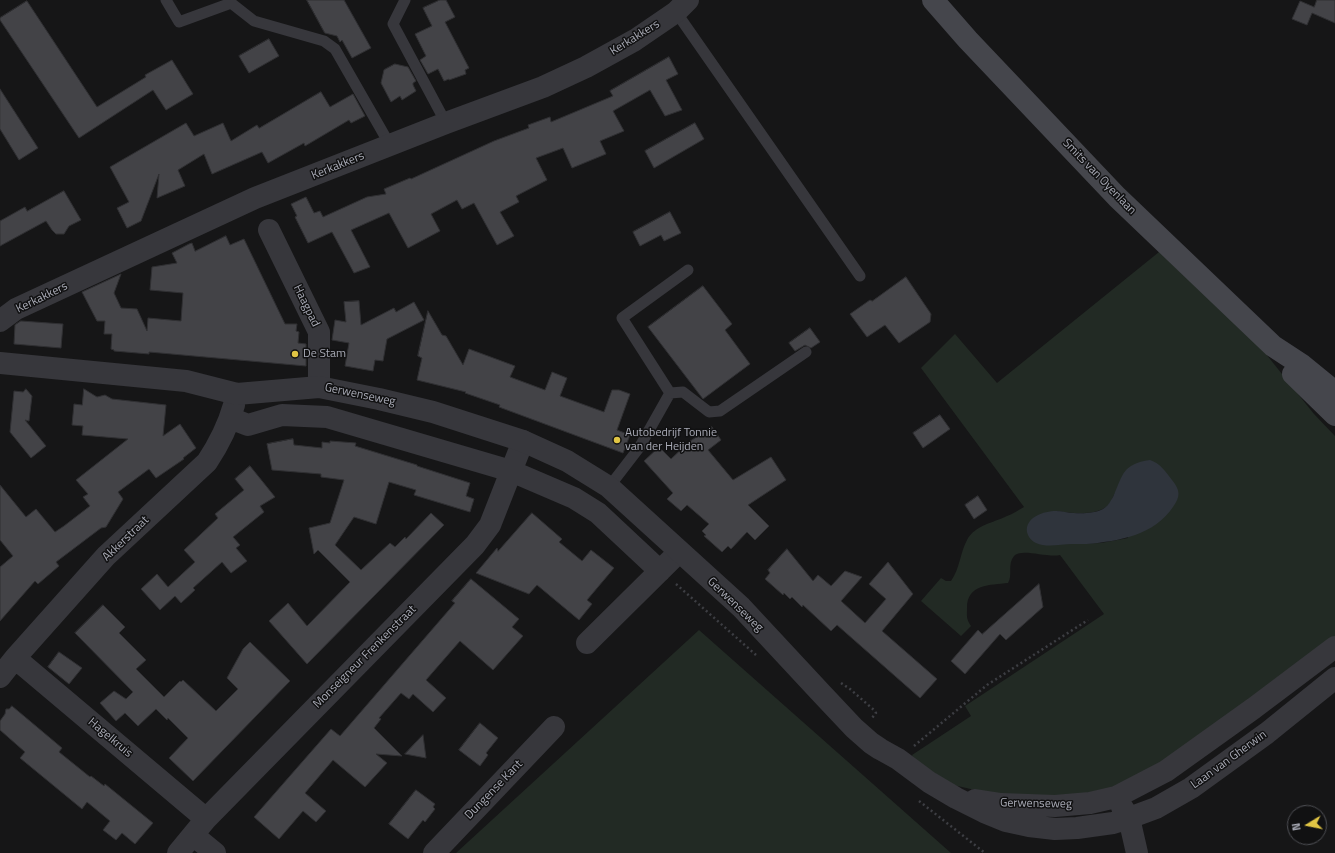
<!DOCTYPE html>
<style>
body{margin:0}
#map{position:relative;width:1335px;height:853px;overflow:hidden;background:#161617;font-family:"Titillium Web",sans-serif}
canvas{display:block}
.north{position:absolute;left:1287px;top:805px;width:40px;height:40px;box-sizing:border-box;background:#111112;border:1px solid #4e4f54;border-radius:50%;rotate:260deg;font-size:11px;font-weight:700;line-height:16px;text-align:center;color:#a9abb6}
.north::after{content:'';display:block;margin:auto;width:14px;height:18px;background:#e1c544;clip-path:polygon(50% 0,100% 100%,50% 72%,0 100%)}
</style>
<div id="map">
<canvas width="1335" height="853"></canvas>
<div class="north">N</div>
</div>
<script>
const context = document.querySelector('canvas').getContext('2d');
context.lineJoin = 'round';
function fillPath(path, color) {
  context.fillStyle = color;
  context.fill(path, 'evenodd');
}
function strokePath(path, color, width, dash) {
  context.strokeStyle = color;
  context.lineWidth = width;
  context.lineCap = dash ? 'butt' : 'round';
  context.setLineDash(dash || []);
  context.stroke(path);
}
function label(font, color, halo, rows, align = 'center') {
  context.font = font + ' "Titillium Web",sans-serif';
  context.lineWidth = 3;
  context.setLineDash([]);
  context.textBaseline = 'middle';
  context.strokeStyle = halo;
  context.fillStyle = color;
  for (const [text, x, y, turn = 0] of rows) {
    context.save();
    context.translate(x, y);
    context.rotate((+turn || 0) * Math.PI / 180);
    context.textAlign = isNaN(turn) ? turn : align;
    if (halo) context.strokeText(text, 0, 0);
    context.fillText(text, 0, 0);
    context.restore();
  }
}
fillPath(new Path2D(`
 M1159,252L1262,349L1314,414L1335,436V640L1167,763L1123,786L1044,801L984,792L953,785L913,759L912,755L971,716L965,706L1104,614L1060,555C1047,558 1021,548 1014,556C1007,564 1013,575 1008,583C990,585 967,584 967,608C967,616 966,619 971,626L961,636L921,601L941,578L946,581H951C960,568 960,553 967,540C975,525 993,523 1007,516C1013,514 1018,510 1024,507L921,368L955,334L997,383ZM1115,493L1128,538L1101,543L1072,544L1056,511C1071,513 1098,517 1109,504C1112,501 1113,496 1115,493Z
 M699,630L951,853H456Z`), '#222a24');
fillPath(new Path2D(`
 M1150,460C1160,463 1166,472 1172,480C1180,490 1181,496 1173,507C1154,535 1120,541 1087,544C1082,544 1077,544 1072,544C1061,544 1047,548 1036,543C1032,541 1028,537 1027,532C1025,517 1044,511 1056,511C1062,511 1068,513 1074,513C1082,514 1096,513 1103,509C1108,506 1110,502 1113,497C1123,475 1122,464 1150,460Z`), '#2f343c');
const building = new Path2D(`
 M307,0H344L371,48L352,58L342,40L340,42L337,36L325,33Z
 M440,0H446L455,17L445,22L469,68L465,70L466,74L449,80V79L444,81L438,69L428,74L420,60L426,56L415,34L432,26L423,8Z
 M1317,0H1335V23L1312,13L1307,25L1292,19L1300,1L1314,7Z
 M27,1L97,107L146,77L145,75L172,60L193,94L166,110L153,90L79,138L0,20V18Z
 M269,39L279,56L249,73L239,56Z
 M669,57L678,74L666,80L682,110L665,116L650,90L613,111L624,131L600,141L606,154L572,168L563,148L536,158L547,180L516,196L519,202L500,212L514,236L497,245L474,203L462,209L457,200L431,214L440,231L408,248L389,213L351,230L370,267L354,273L332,232L308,243L295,217L297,216L291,204L306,197L314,213L320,211L323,217L367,197L386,194L384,189L410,178L411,179L494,141L529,128L528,125L550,117L551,122L613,96L610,91Z
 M395,64L408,67L416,81L413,83V85L416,91L402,100L400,96L391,102L381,83L384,70Z
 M0,89L38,148L19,160L0,129Z
 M321,92L330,107L353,94L365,116L351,123L349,120L305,146L304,143L268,163L262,152L212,174L204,154L178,170L185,186L157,198L159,174L141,221L127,228L117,208L129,202L110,167L186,123L194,136L223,123L231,141L257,125L259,128Z
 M695,123L704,139L654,168L645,151Z
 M64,191L81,220L69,226L64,234H56L52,230L46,221L0,246V221L25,207L27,211Z
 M670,212L681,233L664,241L661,235L640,246L633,232Z
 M226,236L230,245L244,239L285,324H297L296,331L299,332L298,343L306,344V366L149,352V354L114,351V350L111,349L112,334H104L105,321H97L82,292L121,274L114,293L121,308L137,309L147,331L148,318L181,321L183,293L150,290L152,267L177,263L172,253L189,244L192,243L195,251Z
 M906,277L931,314L930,322L899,343L885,325L867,337L850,314L870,300L872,301Z
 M703,286L732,324L725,330L750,364L703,399L648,327Z
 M359,301L361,325L394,308L396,312L414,302L424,320L387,339L383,361L375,360L373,371L345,366L349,343L332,340L335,320L346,322L344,302Z
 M428,311L442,335L446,336L463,365L469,349L515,366L510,377L545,390L552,372L567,378L560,396L604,412L612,390H619L630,394L617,430L630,435L623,453L499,407L500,405L465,393L466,392L417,380L422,358L418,356Z
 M21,321L63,324L61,348L14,344L15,325Z
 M810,328L820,342L811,348L805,345L795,351L789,343Z
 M26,389L32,396L29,421L25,420L46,446L31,458L10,432L14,391L23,392Z
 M84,389L97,397L105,395L112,399L166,405L163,436L180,424L196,448L183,458L184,459L156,478L149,469L118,492L123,499L106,527L101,528L56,562L59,566L38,584L35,581L0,621V567L13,556L0,540V485L26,517L36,509L55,532L64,526L90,506L83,497L88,494L76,480L128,439L82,435L83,426L72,425L74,404L82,405Z
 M940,415L950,429L923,448L913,433Z
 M712,427L721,440L708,450L733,480L771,457L786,480L748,505L769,526L755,540L747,532L731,549L728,546L722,552L704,536L706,535L702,531L709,524L687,505L681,511L667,499L673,493L644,461L659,447L671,459L689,442Z
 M293,439L294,445L322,448V442L330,443V441L356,443L355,446L417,465V466L470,483L466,496L474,499L470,512L414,495L416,490L389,482L376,524L354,517L335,545L361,570L390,543L395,547L405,537L406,539L431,513L444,525L307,664L269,621L288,603L307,626L350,582L318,550L314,554L309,528L330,523L344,480L321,477V474L272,470L267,444Z
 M250,466L275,497L260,506L264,512L233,537L240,545L236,548L247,561L231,573L222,562L193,588L195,590L181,603L175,596L160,610L141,589L157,574L168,587L195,562L184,550L218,518L215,514L244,490L235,479Z
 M978,496L987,510L974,519L965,505Z
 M532,513L562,539L559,542L582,561L591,550L614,568L587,600L592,604L579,620L537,585L529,594L476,573L497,548L498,551Z
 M787,549L813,581L818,575L831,586L845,571L862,577L841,601L865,623L886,599L869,584L888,562L913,594L882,631L937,679L920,698L837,625L831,631L803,605L802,607L792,597L790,599L784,593L783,595L765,579L770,573L768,570Z
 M471,579L519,619L512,627L523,636L493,670L460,641L426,680L446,698L433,712L413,694L409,699L401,693L379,718L381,719L374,728L402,756L376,754L387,763L365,787L333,760L305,793L326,811L316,822L303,811L279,839L254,817L331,729L340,736L455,603L452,601Z
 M1039,584L1043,607L1006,640L1000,634L965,674L951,661L978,630L982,634Z
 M103,605L125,627L119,633L146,660L136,669L164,697L180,681L181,682L183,680L216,711L238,689L227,678L243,649L250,642L290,681L193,781L169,758L188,738L168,718L167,720L156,709L138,726L125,713L116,721L100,703L114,691L126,699L133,692L75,633Z
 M59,652L82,668L69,684L48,667Z
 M12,706L62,748L59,752L90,777L91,776L104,786L105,784L153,823L135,844L122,833L116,840L103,830L110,821L87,802L82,809L20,758L25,752L0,730V721L5,714L6,709H9Z
 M480,723L498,738L486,753L488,755L480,766L459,750Z
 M423,735L426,758L405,754Z
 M416,790L435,804L433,807L435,809L425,822L423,820L408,839L389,824Z`);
fillPath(building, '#434347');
strokePath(building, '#303033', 1);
strokePath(new Path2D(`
 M676,584L756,655
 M841,683L850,689L874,710L876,713L872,718
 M914,746L987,685L1088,620
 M919,801L985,853`), '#3d3e43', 2.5, [2, 3]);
strokePath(new Path2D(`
 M166,0L179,22L231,3L254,21L324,41L335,49L390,145
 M405,0L393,24L446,123
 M676,12L860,276
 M670,393L683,392L709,412L720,411L806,352
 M609,487L639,448L670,393L622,318L688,270`), '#37373c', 11);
strokePath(new Path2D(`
 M269,230L319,332V387
 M0,321L16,309L255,198L446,123L543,87L586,67L635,40L676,12L688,0
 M230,418L248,425L282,415L327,417L511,471L574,498L598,513L660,571
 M587,643L679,552
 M15,658L206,819
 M0,677L15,658L106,556L207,462C219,444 228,426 234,405
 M193,835L215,853
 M178,853L206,819L475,545L490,525L523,441
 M434,853L554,727`), '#37373c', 22);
strokePath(new Path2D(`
 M0,363L186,381L237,394L319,387L379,399L433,412L523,441L567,461L609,487L741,607L821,693L854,728L871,743L880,749L898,759L929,782L956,798L984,812L1006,821L1029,826L1055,829L1077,828L1113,823L1129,818L1156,808L1191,788L1267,733L1335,678
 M975,800L1001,804L1055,806L1090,803L1116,797L1166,771L1254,708L1335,647
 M1122,807L1129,818L1137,853`), '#37373c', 22);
strokePath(new Path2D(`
 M933,0L968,40L1117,197L1273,346L1302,365L1335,392
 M1293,374L1335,415`), '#45464c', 22);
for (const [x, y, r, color] of [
 [295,354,4,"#e1c544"],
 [617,440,4,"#e1c544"]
]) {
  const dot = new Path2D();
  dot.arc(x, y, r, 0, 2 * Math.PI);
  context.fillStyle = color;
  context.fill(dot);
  strokePath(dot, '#111112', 1.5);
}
label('12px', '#a9abb6', '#111112', [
 ["Kerkakkers",635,38,-32],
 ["Kerkakkers",338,166,-22],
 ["Smits van Oyenlaan",1099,177,46],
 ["Kerkakkers",42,298,-26],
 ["Haagpad",306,306,64],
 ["Gerwenseweg",360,395,12],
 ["Akkerstraat",126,539,-44],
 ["Gerwenseweg",735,605,44],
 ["Monseigneur Frenkenstraat",365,657,-45],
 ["Hagelkruis",110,738,40],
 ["Laan van Gherwin",1229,760,-36],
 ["Dungense Kant",494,790,-46],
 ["Gerwenseweg",1036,804,1]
]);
label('12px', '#a9abb6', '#111112', [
 ["De Stam",303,354],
 ["Autobedrijf Tonnie",625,433],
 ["van der Heijden",625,447]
], 'left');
</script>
